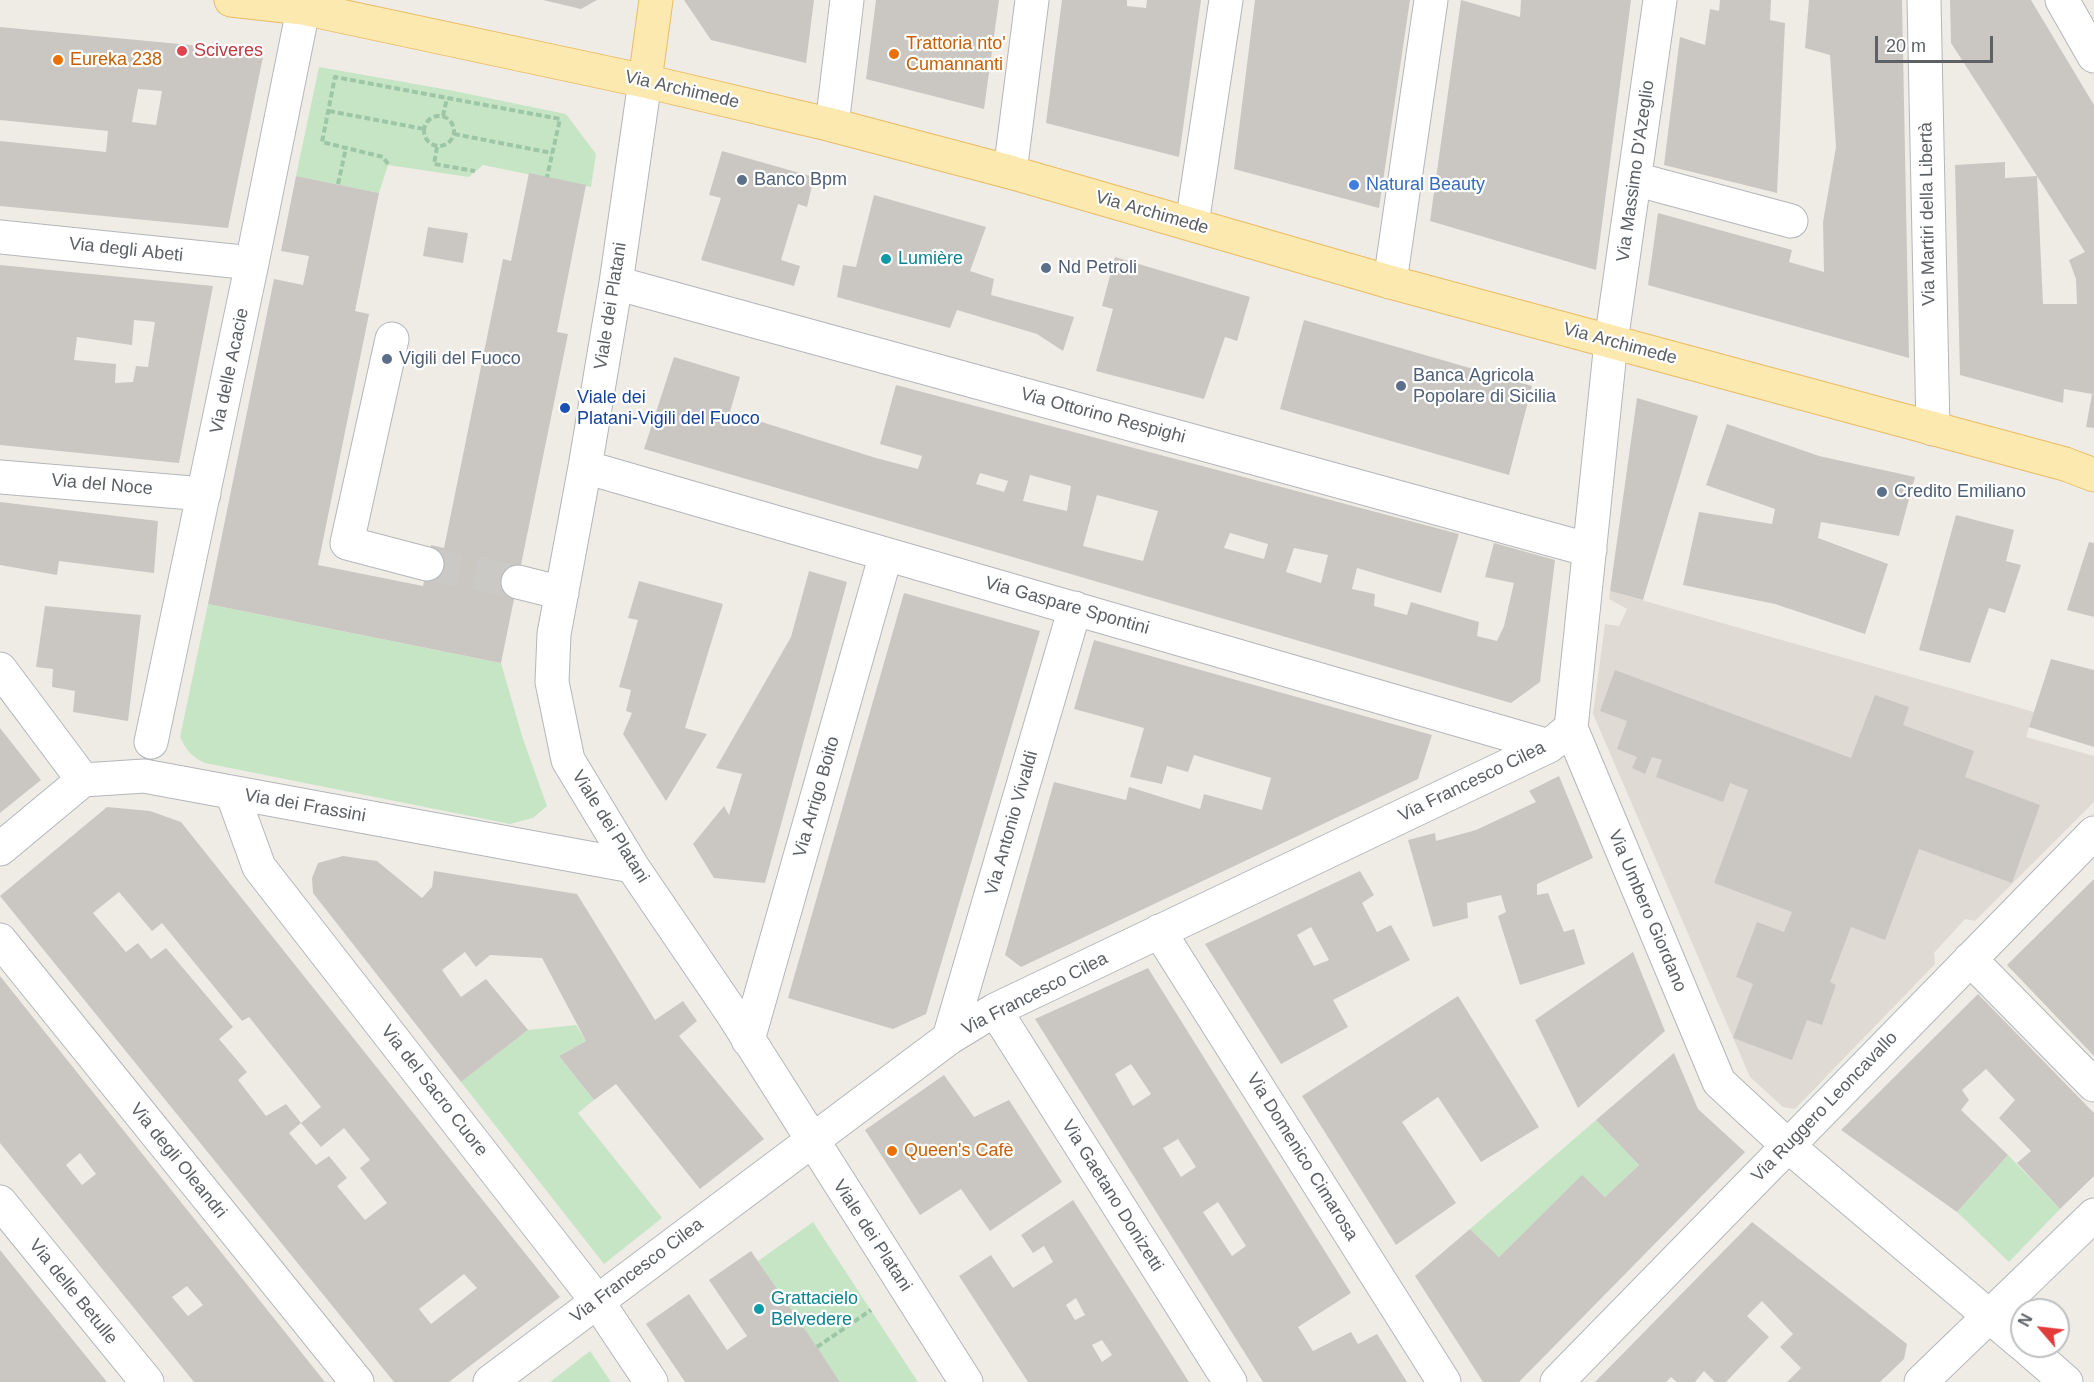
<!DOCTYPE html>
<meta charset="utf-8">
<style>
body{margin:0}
#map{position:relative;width:2094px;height:1382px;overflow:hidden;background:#efece6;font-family:Arial,sans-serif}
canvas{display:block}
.north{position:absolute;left:2010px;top:1298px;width:60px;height:60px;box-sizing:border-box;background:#fff;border:2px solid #bec0c1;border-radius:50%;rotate:298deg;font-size:16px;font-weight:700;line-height:24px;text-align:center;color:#5d6165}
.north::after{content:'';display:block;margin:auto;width:21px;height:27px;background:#e13b3a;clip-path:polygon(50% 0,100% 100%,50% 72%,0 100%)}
.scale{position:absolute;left:1875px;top:36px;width:118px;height:27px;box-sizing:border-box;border:3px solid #5d6165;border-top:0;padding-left:8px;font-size:18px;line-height:21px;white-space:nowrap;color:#5d6165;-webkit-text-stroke:4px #fff;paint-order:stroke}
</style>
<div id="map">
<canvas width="2094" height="1382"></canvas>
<div class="north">N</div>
<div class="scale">20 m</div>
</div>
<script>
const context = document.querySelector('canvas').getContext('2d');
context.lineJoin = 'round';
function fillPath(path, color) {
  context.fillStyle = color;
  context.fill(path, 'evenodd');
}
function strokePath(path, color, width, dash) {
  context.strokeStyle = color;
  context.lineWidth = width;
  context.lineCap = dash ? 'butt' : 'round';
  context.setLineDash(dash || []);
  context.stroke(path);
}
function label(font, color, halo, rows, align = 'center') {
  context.font = font + ' Arial,sans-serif';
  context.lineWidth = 4.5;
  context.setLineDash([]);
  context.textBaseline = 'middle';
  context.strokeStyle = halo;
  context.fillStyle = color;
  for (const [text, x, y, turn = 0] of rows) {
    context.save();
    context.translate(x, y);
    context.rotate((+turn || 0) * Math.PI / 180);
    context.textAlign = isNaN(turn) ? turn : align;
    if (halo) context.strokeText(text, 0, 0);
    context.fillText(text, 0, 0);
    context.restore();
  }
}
fillPath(new Path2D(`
 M1610,591L2034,712L2026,737L2094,756V802L1975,921L1965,919L1934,953L1935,964L1795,1109L1783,1107L1750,1077L1593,714L1605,624L1619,626L1627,609L1609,599Z`), '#dfdbd4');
fillPath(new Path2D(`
 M319,67L449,90L566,114L596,154L591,187L483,165L469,177L388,165L379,193L296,176Z
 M208,604L501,663L523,739L547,806L533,818L510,824L205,763C192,757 186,750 180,737Z
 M576,1025L586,1041L559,1056L594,1100L578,1113L662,1218L604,1264L461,1082L528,1030Z
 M1596,1120L1639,1165L1605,1197L1582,1176L1499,1257L1470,1229Z
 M2008,1155L2060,1209L2009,1262L1957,1212Z
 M813,1222L918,1382H840L758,1261Z
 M590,1351L611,1382H550Z`), '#c6e5c4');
fillPath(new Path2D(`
 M543,0H597L581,9Z
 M684,0H814L806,63L711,40Z
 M876,0H999L984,109L866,79Z
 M1062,0H1127V6L1146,8L1147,0H1201L1179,157L1046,123Z
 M1255,0H1410L1379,208L1234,169Z
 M1461,0L1520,17L1521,0H1631L1596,270L1430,221Z
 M1720,0H1771L1770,20L1785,23L1777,193L1664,165L1680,37L1705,45L1710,9L1719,11Z
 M1809,0H1902L1909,358L1648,285L1658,213L1792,250L1789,262L1824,272L1823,222L1836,147L1830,55L1805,48Z
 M1950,0H2031L2094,105V428L2086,427L2092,394L2064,389L2063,403L1960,375L1955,165L2005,162V178L2037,176L2043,304H2077L2076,279L2069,260L2085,252L2037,176L1951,43Z
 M0,27L264,52L228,228L0,206V141L106,152L108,131L0,120ZM138,89L162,91L156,125L132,122Z
 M722,151L814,177L807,207L798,204L781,260L800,266L794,286L701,260L721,198L709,195Z
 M529,173L586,185L557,332L568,334L501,663L208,604L274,279L303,285L309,256L281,251L296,176L379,193L355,311L369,314L318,565L423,586L431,545L444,548L503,259L511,261Z
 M874,195L986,227L970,271L994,279L991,295L1074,317L1063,351L1037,334L957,310L950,328L837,297L843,265L856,267Z
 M428,227L468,233L463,263L423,256Z
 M1115,257L1250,297L1237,341L1225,337L1204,399L1096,371L1113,309L1102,306Z
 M0,265L213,286L179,463L0,445ZM134,320L155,322L148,367L136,366L133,382L115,383L116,364L74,360L77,337L132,345Z
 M1304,320L1532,386L1509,475L1280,409Z
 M674,357L740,377L730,412L876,458L918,469L922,456L880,444L896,385L1459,534L1441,593L1357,568L1352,589L1375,594L1374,606L1407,615L1411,602L1479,622L1477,636L1497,641L1504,626L1514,583L1485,577L1494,543L1555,560L1540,682L1511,703L644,449ZM980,473L1008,481L1004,492L976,484ZM1030,475L1071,486L1067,511L1023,501ZM1097,495L1158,511L1143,561L1083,546ZM1230,533L1268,544L1264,559L1224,548ZM1294,548L1328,555L1321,583L1286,572Z
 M1637,398L1698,416L1643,600L1610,591Z
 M1727,424L1819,456L1915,477L1899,536L1821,522L1818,538L1888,564L1865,634L1775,604L1683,585L1699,512L1772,524L1775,509L1706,485Z
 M0,502L158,521L154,573L59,561L57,575L0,565Z
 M1956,515L2014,530L2006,561L2021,565L2005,613L1989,608L1970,663L1919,650Z
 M2089,542L2094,543V617L2067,610Z
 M809,571L847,582L765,883L714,878L693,844L724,806L729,815L742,774L716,768L791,637Z
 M639,581L723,604L685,728L707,734L666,801L623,734L632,713L626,711L631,690L619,687L638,620L628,618Z
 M904,593L1040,631L926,1014L893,1029L788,998Z
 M45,606L141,615L128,721L73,712L75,691L52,687L53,669L36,667Z
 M1094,640L1432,735L1418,779L1021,967L1005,955L1054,782L1126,800L1129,787L1200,809L1204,794L1262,810L1271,778L1194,755L1188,772L1167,766L1162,784L1130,777L1144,728L1074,709Z
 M2051,659L2094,670V747L2029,727Z
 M1615,670L1851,758L1875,695L1909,707L1903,725L1974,751L1965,777L2040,805L2012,883L1919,849L1885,940L1851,927L1830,982L1836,985L1822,1025L1807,1020L1792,1060L1733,1038L1753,984L1736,977L1757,922L1784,932L1792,912L1714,883L1748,790L1730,783L1723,802L1656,777L1662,760L1652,757L1645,774L1632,768L1637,757L1617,749L1627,721L1600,711Z
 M0,728L41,780L0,813Z
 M1559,776L1593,858L1537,884V895L1548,893L1564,932L1574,929L1585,964L1520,985L1498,916L1506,912L1501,895L1467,903L1468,918L1433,927L1408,840L1435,833L1436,841L1476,830L1536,802L1529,791Z
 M107,807L150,811L181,822L560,1297L449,1382H394L0,896ZM119,892L152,931L162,923L242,1021L249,1017L321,1107L301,1123L321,1147L344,1128L370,1160L360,1168L387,1203L365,1220L337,1186L347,1178L329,1156L316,1165L289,1133L301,1123L286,1104L266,1116L238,1080L247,1072L219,1039L233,1027L166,948L151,959L138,943L126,952L93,913ZM464,1274L477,1288L431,1324L419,1309Z
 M343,856L377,861L422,898L432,887L434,871L577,894L655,1020L683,1001L697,1021L679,1036L764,1139L700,1189L616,1084L594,1100L559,1056L586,1041L542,958L490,955L476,967L465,952L442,970L461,997L486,979L528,1030L461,1082L313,893L312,878L318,863Z
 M1360,871L1374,895L1362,903L1377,932L1391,925L1410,960L1333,1000L1348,1027L1281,1064L1205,944ZM1311,927L1329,960L1314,966L1297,935Z
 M2094,879V1056L2007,965Z
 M1633,952L1665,1031L1578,1108L1535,1020Z
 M1148,968L1351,1293L1298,1327L1313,1351L1351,1332L1358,1344L1377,1334L1407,1382H1263L1035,1019ZM1131,1064L1151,1094L1133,1106L1115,1074ZM1178,1139L1196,1167L1181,1177L1163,1148ZM1218,1202L1246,1246L1232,1256L1203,1212Z
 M0,976L152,1166L325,1382H194L0,1143ZM80,1153L96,1174L82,1185L66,1165ZM187,1286L203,1305L188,1316L172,1297Z
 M1978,994L2094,1113V1176L2060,1209L2017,1163L2031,1151L1999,1118L2015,1100L1986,1069L1962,1090L1969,1100L1961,1110L2008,1155L1957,1212L1841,1130Z
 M1458,996L1539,1127L1481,1162L1438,1097L1402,1122L1456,1203L1396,1245L1302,1096Z
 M1674,1053L1698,1109L1745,1152L1519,1382H1483L1415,1276L1470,1229L1499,1257L1582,1175L1605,1197L1639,1165L1596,1120Z
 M944,1075L974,1117L1009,1100L1062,1182L990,1231L961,1189L920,1215L865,1130Z
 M1073,1200L1135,1297L1189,1382H1028L959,1276L991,1255L1013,1288L1053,1262L1044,1246L1033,1253L1021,1235ZM1076,1298L1085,1315L1075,1320L1066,1305ZM1102,1340L1112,1355L1102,1362L1092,1345Z
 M1752,1222L1907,1344L1904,1359L1880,1382H1787L1801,1368L1780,1347L1793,1334L1762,1301L1747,1316L1769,1337L1726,1382H1715L1704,1371L1695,1382H1677L1671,1377L1666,1382H1595Z
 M0,1250L51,1313L107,1382H0Z
 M751,1251L817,1347L840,1382H685L646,1324L689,1294L727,1350L747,1336L709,1280Z`), '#cac7c2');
strokePath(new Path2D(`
 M427,564L518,582`), '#cac9c6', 33, [33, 16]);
const minor = new Path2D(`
 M1660,0L1611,342L1571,728L1719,1082L1787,1145L2022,1344
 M1924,0L1933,429
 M2062,0L2094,56
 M645,81L616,283L585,467L554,634L552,682L568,760L632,866L732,1013L966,1382
 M832,125L847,0
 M1010,172L1032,0
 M1635,179L1791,221
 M1192,224L1226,0
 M0,237L252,263
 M1390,282L1431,0
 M616,283L1590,550
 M392,339L347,543L427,564
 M585,467L1549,746
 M0,477L204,494
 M518,582L562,593
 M0,669L83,780
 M151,742L252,263L305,0
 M232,793L259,867L597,1301L651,1382
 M0,849L83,780L144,776L632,866
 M1159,931L1444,1382
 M0,940L357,1382
 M1970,959L2094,1085
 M995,1010L1230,1382
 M949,1038L1075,608
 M748,1040L886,554
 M0,1202L147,1382
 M2025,1346L2066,1382
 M490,1382L949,1038L995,1010L1549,746L1571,728
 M1557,1382L2094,833
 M1921,1382L2094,1215`);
const major = new Path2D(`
 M231,0L303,8L645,81L832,125L1010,172L1390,282L2065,464L2094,475
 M645,81L656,0`);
strokePath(minor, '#b3b6ba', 35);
strokePath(major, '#eabb63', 35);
strokePath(new Path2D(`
 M329,111L424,129
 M424 131a15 15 0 1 1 30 0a15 15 0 1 1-30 0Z
 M443,116L447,98
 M454,134L552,153
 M437,147L434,164L475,171
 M388,164L383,157L322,142L335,77L560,119L547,177
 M338,184L346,148
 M817,1347L871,1310`), '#9dc6a6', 4, [6, 3]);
strokePath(minor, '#fff', 33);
strokePath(major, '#fbe9af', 33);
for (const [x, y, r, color] of [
 [182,51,6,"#e0444e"],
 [894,54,6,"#e8710a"],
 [58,60,6,"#e8710a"],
 [742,180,6,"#5c6f8a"],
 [1354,185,6,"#3f7fe0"],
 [886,259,6,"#0f9aa8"],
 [1046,268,6,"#5c6f8a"],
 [387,359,6,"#5c6f8a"],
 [1401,386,6,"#5c6f8a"],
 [565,408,6,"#1a4fb4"],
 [1882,492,6,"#5c6f8a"],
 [892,1151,6,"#e8710a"],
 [759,1309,6,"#0f9aa8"]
]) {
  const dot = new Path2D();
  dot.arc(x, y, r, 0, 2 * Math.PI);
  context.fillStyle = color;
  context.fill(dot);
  strokePath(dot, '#fff', 2);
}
label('18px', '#c56008', '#fff', [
 ["Trattoria nto'",906,44],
 ["Cumannanti",906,65],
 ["Eureka 238",70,60],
 ["Queen's Cafè",904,1151]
], 'left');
label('18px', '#be3a42', '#fff', [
 ["Sciveres",194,51]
], 'left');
label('18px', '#5d6165', '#fff', [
 ["Via Archimede",682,90,13],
 ["Via Massimo D'Azeglio",1636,171,-82],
 ["Via Archimede",1152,213,16],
 ["Via Martiri della Libertà",1928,214,-91],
 ["Via degli Abeti",126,250,6],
 ["Viale dei Platani",611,306,-81],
 ["Via Archimede",1620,344,15],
 ["Via delle Acacie",230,371,-78],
 ["Via Ottorino Respighi",1103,416,15],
 ["Via del Noce",102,485,5],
 ["Via Gaspare Spontini",1067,606,16],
 ["Via Francesco Cilea",1472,782,-26],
 ["Via Arrigo Boito",817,797,-74],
 ["Via dei Frassini",305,806,10],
 ["Via Antonio Vivaldi",1012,823,-74],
 ["Viale dei Platani",610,827,58],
 ["Via Umbero Giordano",1647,911,67],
 ["Via Francesco Cilea",1035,994,-27],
 ["Via del Sacro Cuore",434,1091,52],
 ["Via Ruggero Leoncavallo",1825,1107,-46],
 ["Via Domenico Cimarosa",1302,1157,58],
 ["Via degli Oleandri",178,1161,51],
 ["Via Gaetano Donizetti",1112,1196,58],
 ["Viale dei Platani",872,1236,57],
 ["Via Francesco Cilea",637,1271,-37],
 ["Via delle Betulle",73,1292,51]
]);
label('18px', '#4e5e75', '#fff', [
 ["Banco Bpm",754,180],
 ["Nd Petroli",1058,268],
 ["Vigili del Fuoco",399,359],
 ["Banca Agricola",1413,376],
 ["Popolare di Sicilia",1413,397],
 ["Credito Emiliano",1894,492]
], 'left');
label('18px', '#366cbe', '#fff', [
 ["Natural Beauty",1366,185]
], 'left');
label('18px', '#0d838f', '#fff', [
 ["Lumière",898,259],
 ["Grattacielo",771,1299],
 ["Belvedere",771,1320]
], 'left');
label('18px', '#164399', '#fff', [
 ["Viale dei",577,398],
 ["Platani-Vigili del Fuoco",577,419]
], 'left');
</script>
